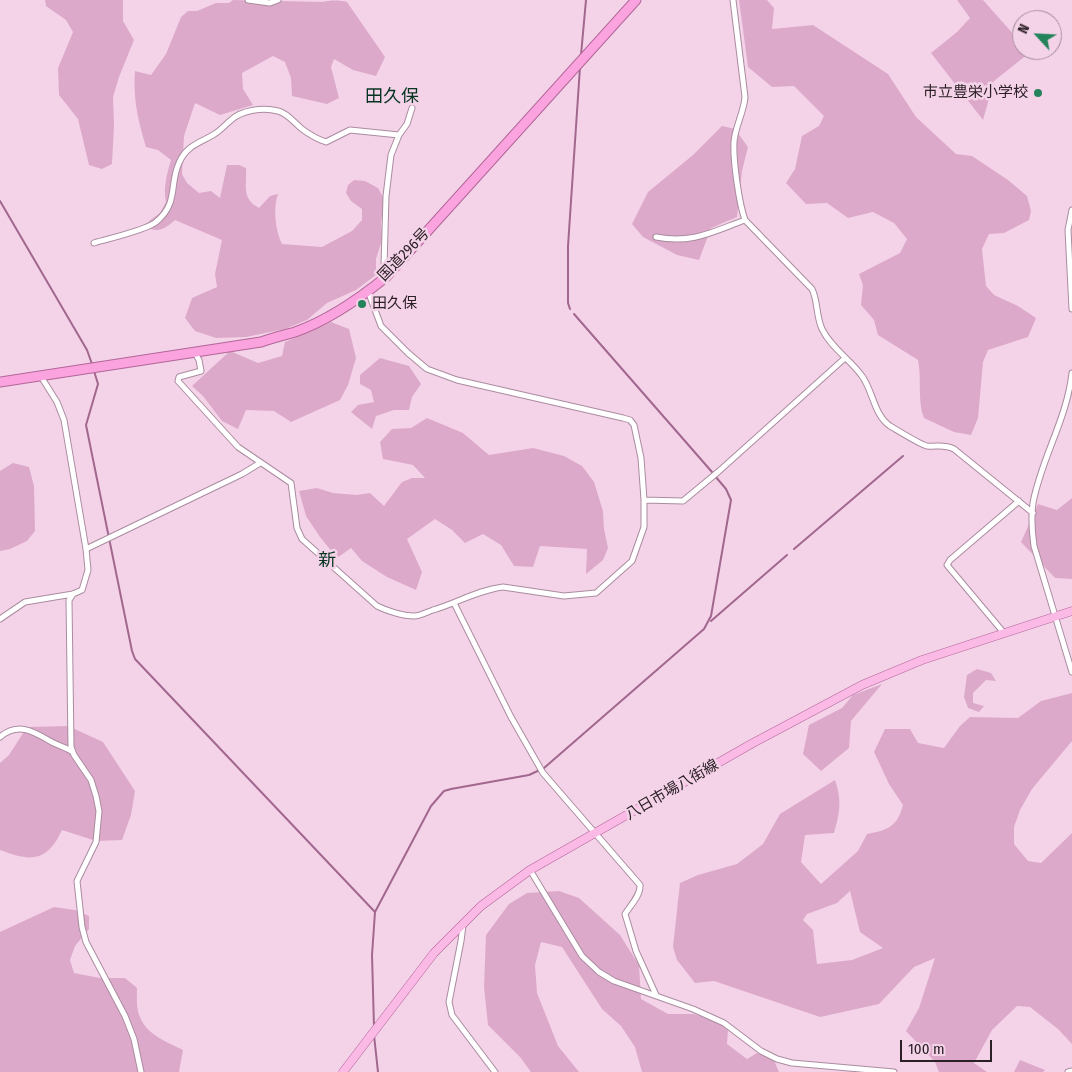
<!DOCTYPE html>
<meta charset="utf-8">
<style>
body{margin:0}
#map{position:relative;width:1072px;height:1072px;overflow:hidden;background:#f4d3e8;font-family:"Fira Sans Condensed",sans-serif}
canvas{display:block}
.north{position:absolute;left:1012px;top:10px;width:50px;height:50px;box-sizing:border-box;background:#f4d3e8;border:1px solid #a48b9b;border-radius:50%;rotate:295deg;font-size:14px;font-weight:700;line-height:20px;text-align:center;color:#2c2027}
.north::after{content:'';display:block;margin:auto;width:18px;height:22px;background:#25835b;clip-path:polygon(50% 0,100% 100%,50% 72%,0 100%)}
.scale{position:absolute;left:900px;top:1040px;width:92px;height:22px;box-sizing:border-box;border:2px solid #2c2027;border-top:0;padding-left:6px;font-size:15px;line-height:18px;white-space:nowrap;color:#2c2027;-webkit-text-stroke:4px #f4d3e8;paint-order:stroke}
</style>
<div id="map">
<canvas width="1072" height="1072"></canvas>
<div class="north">N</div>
<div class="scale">100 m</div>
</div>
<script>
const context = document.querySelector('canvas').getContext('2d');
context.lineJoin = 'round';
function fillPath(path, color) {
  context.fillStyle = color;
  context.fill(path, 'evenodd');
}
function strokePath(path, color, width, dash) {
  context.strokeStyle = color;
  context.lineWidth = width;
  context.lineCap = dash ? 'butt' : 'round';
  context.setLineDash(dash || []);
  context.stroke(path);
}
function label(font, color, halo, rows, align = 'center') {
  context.font = font + ' "Fira Sans Condensed","Noto Sans JP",sans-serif';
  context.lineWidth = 5;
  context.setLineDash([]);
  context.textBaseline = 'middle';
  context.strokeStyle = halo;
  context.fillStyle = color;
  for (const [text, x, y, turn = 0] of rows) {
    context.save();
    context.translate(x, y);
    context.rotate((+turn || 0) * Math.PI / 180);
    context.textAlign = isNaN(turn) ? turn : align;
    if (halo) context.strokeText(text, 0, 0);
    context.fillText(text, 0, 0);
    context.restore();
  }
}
fillPath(new Path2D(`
 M45,0H123V21L134,40L119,77L113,97L114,125L112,164L102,169L89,165L78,119L59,95L58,68L73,32L66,20L46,6Z
 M233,0L323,2C330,0 340,0 347,2L385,57L376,76L353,70L334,59L331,67L339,98L327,104L292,96L291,78L285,62L273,56L242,73L243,89L253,105L220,115L195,103L184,136L182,174L187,183L199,193L211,191L220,198L227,165H239L246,168C247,186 241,198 259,208L270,196L278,194C273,208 275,230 282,244L322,247L352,231L362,220V209L351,201L346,193L348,185L354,180L365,181L378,188L384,199L381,223L382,240L376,259V275L356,290L327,303L307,320L285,329L246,337L216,338L195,331L185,318L192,298L217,287L215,274L222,240L175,220C167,227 161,232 151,229L149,221L160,213L166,202C163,187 167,174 171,160L158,150L146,147C138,119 133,101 135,71L151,75L166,54L181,17L188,11H197L216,3H229Z
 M739,0H767L774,8L772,29L813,25L888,74L916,117L956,154L972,156L1008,180L1027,196L1031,211L1029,220L1004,233L989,234L982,249L986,286L994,295L1018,306L1036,318L1028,337L988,350L983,362L978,418L971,435L954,432L924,418C917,401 922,379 918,360L878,335L874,320L861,305L863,285L859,274L900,253L907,239L894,223L873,212L848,218L827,203L806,204L786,183L795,169L802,136L819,126L824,116L794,86L772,87L748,67Z
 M957,0H983L1015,36L1022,38V50H1033L994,81L983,120L931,53L957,32L970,18Z
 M722,126L735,129L748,147L742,171L737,217L711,228L699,260L677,255L643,237L632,224L648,192L693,155Z
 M331,322L349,329L356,358L348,385L340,400L291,422L274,411L246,410L238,429L222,421L203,396L192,386L230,351L258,363L282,356L285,342Z
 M380,358L409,366L421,384L412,397L409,410H394L376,416L372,429L351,412L358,405L374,402L371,390L360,384V375Z
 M427,418L463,433L489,455L533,448L564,456L582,466L594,482L603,511L604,529L608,548L603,560L586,574L587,549L540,546L533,567L514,566L501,545L483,534L465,543L452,530L435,519L407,539L422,572L416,590L387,577L362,561L351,548L337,558L320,537L306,516L299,491L317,488L333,493L356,495L370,493L384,506L402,482L412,478H425L413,465L383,459L380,442L392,429L411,428Z
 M13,463L29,467L34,486L35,531L27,541L10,549L0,551V471Z
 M1072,498V579L1055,578L1021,542L1038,504L1057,510Z
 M977,669L991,673L996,681L986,680L973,693V703L984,706L979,712L968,708L964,697L967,675Z
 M882,684L851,721L849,748L821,771L803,754L809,725L842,708L853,695Z
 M1072,693V741L1032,789L1020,810L1014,827V844L1028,861L1041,863L1072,833V1044L1058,1029L1030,1007L1017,1006L992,1030L974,1063L987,1072H939L935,1062L906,1031L919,1008L935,958L914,967L879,1004L820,1017L714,981L695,983L677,960L673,947L680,883L698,875L737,864L763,844L780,814L835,780C842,801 840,812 834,833L805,835L801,862L821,884L858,851L867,834C888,830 897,827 903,805L889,784L874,752L885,729H910L918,743L944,748L960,726L970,717L1018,718L1041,701ZM850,891L860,932L883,948L852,960L817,964L813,930L803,920L807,914L837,903Z
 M68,726L103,742L135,791L131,815L122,840L96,841L62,830C47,862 31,862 0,850V763L9,755L27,727Z
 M559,891L579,898L620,935L639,965L641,999L668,1014H693L713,1019L728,1030L727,1044L747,1059L757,1053L773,1058L779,1072H642L635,1047L621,1026L602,1009L562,947L541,942L535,965L537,993L558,1046L579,1072H531L520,1057L488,1025L484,987L486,935L509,904L527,893Z
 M54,907L75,910L89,916V929L75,946L70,960L74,973L100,978H125L137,988C137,997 136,1009 140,1017C147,1035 167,1042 183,1050L179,1072H0V932Z
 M1020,1060L1045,1070L1043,1072H1014Z`), '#dda9ca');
strokePath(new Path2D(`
 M581,55L586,0
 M0,201L87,350L92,364
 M570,309L568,303V246L580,67
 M574,314L712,472
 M94,371L98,384L86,425L132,651L135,659L375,912
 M794,549L903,456
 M711,621L787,555
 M374,1027L372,955L375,912L431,806L444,791L451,789L529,775L544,768L704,629L711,616L731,500L726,489L715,476
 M374,1035L378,1072`), '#a2678e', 2);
const minor = new Path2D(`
 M248,0L270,3L278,0
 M733,0L745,97C744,112 735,127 734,142C733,161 739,203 745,220L812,289C818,301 816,316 822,329C831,348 851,360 862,376C873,391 874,415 890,426C897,430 921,445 927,446C937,447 944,444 954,449L1033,513
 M1072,210L1068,230L1072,309
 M656,237C692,244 712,232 745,220
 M94,243C110,238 144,231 156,222C179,203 169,184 179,163C186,146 199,143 213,135C220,131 225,125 231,120C242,110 263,107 278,111C289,114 294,123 302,129C310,135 317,139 326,142L350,130L399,135
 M386,277L384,266L386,196L391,155L399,135L407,124L412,108
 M195,353L199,360L201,371L179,377L178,381L238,447L291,483L297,528L302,539L377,606C387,611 403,616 414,616C420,616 427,612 433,610C457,603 478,590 503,587L564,596L596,593L632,561L644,527V500L641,458L634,425L630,420L623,418L457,380L427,369L408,353L381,326L368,291
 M1072,373C1067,419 1041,459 1033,503C1031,517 1032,532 1034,546L1072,672
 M644,500L683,501L718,472L845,358
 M86,549L242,474L260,463
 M73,594L69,600L71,747L74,755L91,780L96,796L99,811L96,842L77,881L82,927L86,942L125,1016L134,1039L141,1072
 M454,603L511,717L543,773L640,885C641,895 630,906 625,914L636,951L656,995
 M0,619L25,602L73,594L82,590L88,570L86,549L64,420L57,402L40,375
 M1004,633L947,565L950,560L1019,501
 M0,737C18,722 33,731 50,741C56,745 65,747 71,751
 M530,870L582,956L599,972L614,981L693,1009L724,1023L761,1051L777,1059L792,1063L894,1072
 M463,925L461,941L449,1002L452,1015L495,1072
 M1068,1072L1072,1071`);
const primary = new Path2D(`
 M343,1072L434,953L481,906L530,870L753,743L862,685L922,660L1072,611`);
const trunk = new Path2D(`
 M0,382L261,342C272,338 284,335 295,332C329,320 359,299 386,277L636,0`);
strokePath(minor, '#aa8c9f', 7);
strokePath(primary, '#b16698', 9);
strokePath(trunk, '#b16698', 11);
strokePath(minor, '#fff', 5);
strokePath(primary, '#fbbae6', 8);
strokePath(trunk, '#faa3de', 9);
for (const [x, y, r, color] of [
 [1038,93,5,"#25835b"],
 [362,304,5,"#25835b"]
]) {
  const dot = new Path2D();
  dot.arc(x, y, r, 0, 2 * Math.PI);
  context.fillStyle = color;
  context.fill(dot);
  strokePath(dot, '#f4d3e8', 2);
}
label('15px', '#2c2027', '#f4d3e8', [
 ["市立豊栄小学校",1028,93],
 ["田久保",372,304,"left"]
], 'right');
label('15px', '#2c2027', '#f4d3e8', [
 ["国道296号",404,255,-46],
 ["八日市場八街線",672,790,-30]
]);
label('18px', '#043320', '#f4d3e8', [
 ["田久保",392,97],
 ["新",327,561]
]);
</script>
